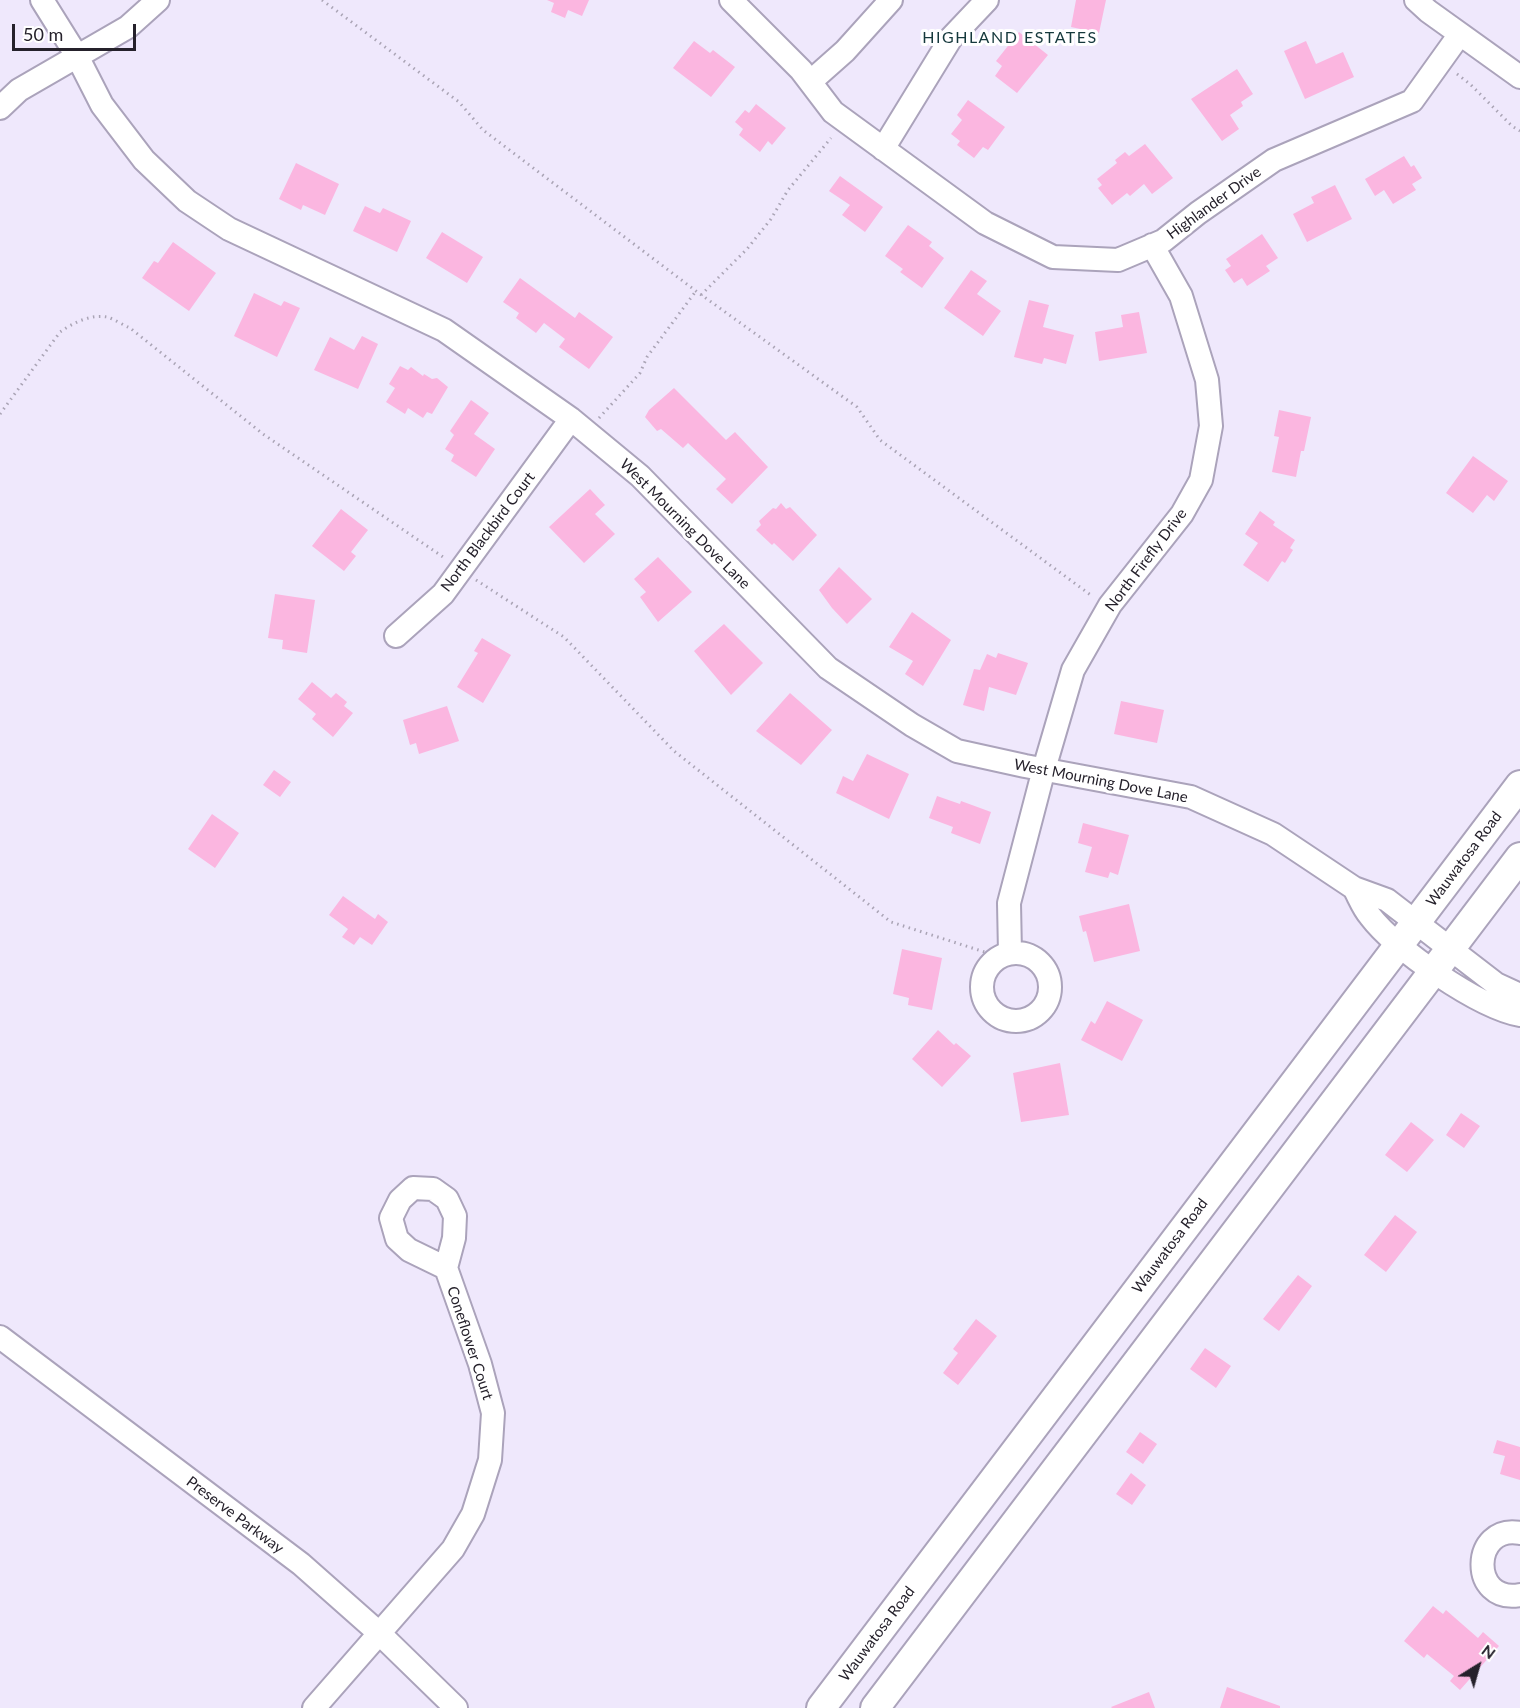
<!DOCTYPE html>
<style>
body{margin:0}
#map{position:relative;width:1520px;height:1708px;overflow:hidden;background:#efe8fc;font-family:Lato,sans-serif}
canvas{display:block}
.north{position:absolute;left:1448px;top:1636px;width:60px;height:60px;-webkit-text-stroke:4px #fff;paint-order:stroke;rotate:37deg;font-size:16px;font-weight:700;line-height:24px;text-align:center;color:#25212b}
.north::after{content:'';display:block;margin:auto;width:21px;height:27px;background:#25212b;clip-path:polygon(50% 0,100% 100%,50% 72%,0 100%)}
.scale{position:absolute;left:12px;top:24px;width:124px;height:27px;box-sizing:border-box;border:3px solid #25212b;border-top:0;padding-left:8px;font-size:18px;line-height:21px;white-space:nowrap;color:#25212b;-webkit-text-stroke:4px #fff;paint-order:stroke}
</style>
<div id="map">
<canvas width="1520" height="1708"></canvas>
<div class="north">N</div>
<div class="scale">50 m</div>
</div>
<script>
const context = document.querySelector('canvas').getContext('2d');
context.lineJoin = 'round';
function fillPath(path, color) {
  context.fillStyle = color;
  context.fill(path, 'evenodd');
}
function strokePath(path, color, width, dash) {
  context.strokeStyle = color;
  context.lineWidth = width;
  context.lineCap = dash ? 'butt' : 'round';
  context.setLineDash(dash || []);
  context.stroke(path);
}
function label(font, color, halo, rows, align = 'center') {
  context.font = font + ' Lato,sans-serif';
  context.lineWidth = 6;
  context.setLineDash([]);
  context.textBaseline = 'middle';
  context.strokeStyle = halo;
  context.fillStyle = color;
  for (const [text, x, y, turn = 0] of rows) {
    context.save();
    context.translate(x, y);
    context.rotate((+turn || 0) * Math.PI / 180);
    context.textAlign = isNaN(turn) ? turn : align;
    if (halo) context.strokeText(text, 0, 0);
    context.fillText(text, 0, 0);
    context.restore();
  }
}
fillPath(new Path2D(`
 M547,0H589L582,16L568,10L565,18L551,12L554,3Z
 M1076,0H1106L1099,33L1071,27Z
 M1019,32L1048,55L1017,93L995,76L1002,66L996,61Z
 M694,41L710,53L713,50L735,67L711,97L673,68Z
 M1306,41L1316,64L1343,52L1354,77L1305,99L1284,51Z
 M1237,69L1253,94L1241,102L1243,106L1230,115L1239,129L1222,141L1191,99Z
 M968,100L1005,127L988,150L983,147L974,158L957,145L960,141L951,134L962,120L957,115Z
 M756,104L786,128L772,145L768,141L760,152L739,135L743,129L735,122L745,110L749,113Z
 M1145,144L1173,178L1152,194L1144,184L1130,196L1127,193L1112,205L1098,188L1102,185L1097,179L1117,163L1115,160L1125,152L1129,156Z
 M1404,156L1411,167L1414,165L1422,178L1412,184L1416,190L1393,204L1384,190L1375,196L1365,179Z
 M296,163L339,184L325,215L303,205L301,210L279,199Z
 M840,176L883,207L865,232L842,215L850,205L829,191Z
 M1335,185L1352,219L1307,242L1293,214L1314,203L1311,197Z
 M365,206L380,213L383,208L411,221L397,252L353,231Z
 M908,225L932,242L929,246L944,258L922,288L900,272L903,269L885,256Z
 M442,232L483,257L467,283L426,258Z
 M1262,234L1278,258L1266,266L1270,271L1247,286L1242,278L1234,283L1225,270L1231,266L1226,259Z
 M173,242L216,273L189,311L142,278L154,261L158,263Z
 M971,270L987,281L977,294L1001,311L983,336L944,308Z
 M520,278L575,318L579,312L613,337L589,369L559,347L565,339L544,323L536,333L516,318L519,313L503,302Z
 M254,293L281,306L284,301L300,308L277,357L234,336Z
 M1029,300L1049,305L1043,327L1074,335L1066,364L1044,358L1042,364L1014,357Z
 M1139,312L1147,353L1099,361L1095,332L1123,327L1121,315Z
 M362,336L378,344L358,389L314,370L330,337L354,350Z
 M400,366L408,370L411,367L423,376L424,374L432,379L437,378L448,387L432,414L427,412L423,418L408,408L405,414L386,402L395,388L389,384Z
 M674,388L726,440L735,432L768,467L732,504L716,489L726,479L688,443L683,448L661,429L657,431L645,417L649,410Z
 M471,400L489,413L474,434L495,449L476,477L451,461L454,455L445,449L454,435L450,431Z
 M1279,410L1311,417L1304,451H1301L1296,477L1272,472L1279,437L1274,436Z
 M1473,456L1508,481L1494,501L1487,495L1473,513L1446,493Z
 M590,489L605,505L595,514L615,534L584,563L549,527Z
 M781,503L786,509L790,507L817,535L793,561L774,543L772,545L756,530L761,525L759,521L773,508L776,509Z
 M341,509L368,530L351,552L356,556L344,571L312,546Z
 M1260,511L1275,522L1273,525L1295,540L1290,548L1293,550L1285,563L1282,561L1268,582L1243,565L1258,543L1245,534Z
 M658,557L692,592L658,622L640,597L646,592L634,579Z
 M839,567L872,599L847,624L832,608L819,590Z
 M275,594L315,600L307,653L282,649L283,640L268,638Z
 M912,612L951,640L923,686L905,674L913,661L889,647Z
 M724,624L763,663L731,695L694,651Z
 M482,638L511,655L483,703L457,687L478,653L474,651Z
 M998,653L1028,663L1016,695L989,687L984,711L963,705L974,669L980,670L987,654L996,658Z
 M312,682L331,698L336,693L347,702L344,706L353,713L333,737L312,719L316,714L298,699Z
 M790,693L832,730L801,765L756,731Z
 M1121,701L1164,710L1157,743L1114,734Z
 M447,706L459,741L419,754L416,743L410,745L403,720Z
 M867,754L909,774L889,819L836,793L843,776L853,781Z
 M274,770L291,782L280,797L263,785Z
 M937,796L960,804L961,801L991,812L980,844L951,833L953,827L929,818Z
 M212,814L239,833L215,868L188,849Z
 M1083,823L1129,835L1118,875L1110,872L1108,878L1085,872L1092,847L1078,843Z
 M343,896L375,919L378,914L388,922L372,945L360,937L354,945L342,937L348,929L329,915Z
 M1129,904L1140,951L1094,962L1086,931L1083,932L1079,916Z
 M902,949L942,958L932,1010L908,1005L909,998L893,994Z
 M1107,1001L1143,1020L1122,1061L1081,1040L1091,1021L1095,1024Z
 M938,1030L954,1045L956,1043L971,1056L942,1087L912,1059Z
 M1060,1063L1069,1115L1021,1122L1013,1073Z
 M1461,1113L1480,1126L1464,1148L1446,1135Z
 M1411,1122L1434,1140L1407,1172L1385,1155Z
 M1395,1215L1417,1232L1386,1272L1364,1255Z
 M1298,1275L1312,1286L1279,1331L1263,1319Z
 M976,1319L997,1336L958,1385L943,1373L958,1353L953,1349Z
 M1205,1348L1231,1366L1216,1388L1190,1369Z
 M1140,1432L1157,1444L1143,1464L1126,1452Z
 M1497,1440L1520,1447V1480L1500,1474L1505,1456L1493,1453Z
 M1131,1473L1146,1485L1132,1505L1116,1494Z
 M1433,1606L1443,1614L1446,1610L1478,1638L1483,1632L1499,1646L1460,1690L1450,1681L1454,1676L1427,1654L1424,1658L1404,1641Z
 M1227,1687L1280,1706V1708H1220Z
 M1149,1692L1155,1708H1112L1111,1707Z`), '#fbb6e0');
const minor = new Path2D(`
 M42,0L77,56L102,105L144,160L187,201L229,229L444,330L571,419L640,476L828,668L912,725L957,751L1025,766L1191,797L1273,834L1354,888
 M731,0L801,70L833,112L985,223L1053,257L1118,260L1163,241L1198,213L1274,160L1412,101L1460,34
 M1416,0L1428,11L1520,77
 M810,82L845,51L891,0
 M0,108L19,90L128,27L158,0
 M883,149L951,38L987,0
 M396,636L443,594L571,419
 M1010,953L1009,903L1044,769L1073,670L1110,605L1182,514L1201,480L1211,426L1207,380L1181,296L1152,245
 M982 987a34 34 0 1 1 68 0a34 34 0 1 1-68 0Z
 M1520,995L1496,984L1387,900L1354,888C1359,897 1363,908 1370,916C1396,950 1478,1007 1520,1015
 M0,1337L301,1564L379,1633L456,1708
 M1520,1533C1471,1524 1469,1604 1520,1595
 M314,1708L453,1549L473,1514L490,1460L493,1413L480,1364L446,1268L454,1238L455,1216L447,1199L433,1189L413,1188L400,1200L391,1218L397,1239L409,1250L446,1268`);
const major = new Path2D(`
 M821,1708L1520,785
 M875,1708L1520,857`);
strokePath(minor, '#aba3bb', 26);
strokePath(major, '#aba3bb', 32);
strokePath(new Path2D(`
 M322,0L459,102L483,130L696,291L857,407L880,440L1092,596
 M1457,74L1470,84L1512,126L1520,131
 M701,295L747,249L771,219L788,190L831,138
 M0,414L60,332C73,323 90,314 107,317C114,319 123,325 130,328L263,434L446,559
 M599,418L640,373L647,357L696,291
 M476,580L564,637L674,751L891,922L991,954`), '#aaa4b5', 3, [1.5, 4.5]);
strokePath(minor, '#fff', 22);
strokePath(major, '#fff', 28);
label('15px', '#25212b', '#fff', [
 ["Highlander Drive",1214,203,-36],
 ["West Mourning Dove Lane",685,524,45],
 ["North Blackbird Court",488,532,-53],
 ["North Firefly Drive",1146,560,-53],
 ["West Mourning Dove Lane",1101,781,11],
 ["Wauwatosa Road",1464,859,-53],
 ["Wauwatosa Road",1170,1246,-53],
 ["Coneflower Court",470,1343,72],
 ["Preserve Parkway",235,1515,37],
 ["Wauwatosa Road",877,1634,-53]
]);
context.letterSpacing = '1.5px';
label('16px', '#15383c', '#fff', [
 ["HIGHLAND ESTATES",1010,38]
]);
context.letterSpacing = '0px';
</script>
